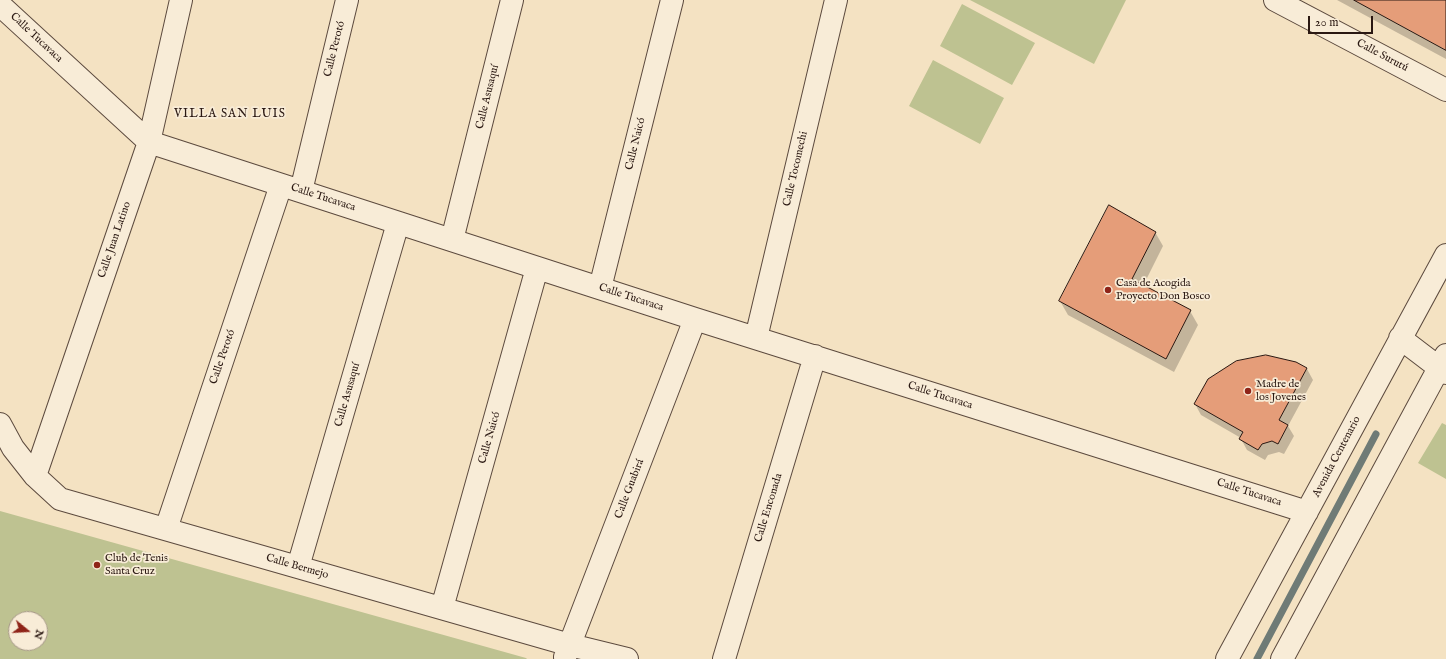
<!DOCTYPE html>
<meta charset="utf-8">
<style>
body{margin:0}
#map{position:relative;width:1446px;height:659px;overflow:hidden;background:#f4e2c2;font-family:"IM FELL English",serif}
canvas{display:block}
.north{position:absolute;left:8px;top:611px;width:40px;height:40px;box-sizing:border-box;background:#f8ecd7;border:1px solid #a69788;border-radius:50%;rotate:108deg;font-size:11px;font-weight:700;line-height:16px;text-align:center;color:#2a1812}
.north::after{content:'';display:block;margin:auto;width:14px;height:18px;background:#8f2418;clip-path:polygon(50% 0,100% 100%,50% 72%,0 100%)}
.scale{position:absolute;left:1308px;top:16px;width:65px;height:18px;box-sizing:border-box;border:2px solid #2a1812;border-top:0;padding-left:5px;font-size:12px;line-height:14px;white-space:nowrap;color:#2a1812;-webkit-text-stroke:3px #f8ecd7;paint-order:stroke}
</style>
<div id="map">
<canvas width="1446" height="659"></canvas>
<div class="north">N</div>
<div class="scale">20 m</div>
</div>
<script>
const context = document.querySelector('canvas').getContext('2d');
context.lineJoin = 'round';
function fillPath(path, color) {
  context.fillStyle = color;
  context.fill(path, 'evenodd');
}
function strokePath(path, color, width, dash) {
  context.strokeStyle = color;
  context.lineWidth = width;
  context.lineCap = dash ? 'butt' : 'round';
  context.setLineDash(dash || []);
  context.stroke(path);
}
function label(font, color, halo, rows, align = 'center') {
  context.font = font + ' "IM FELL English",serif';
  context.lineWidth = 3.5;
  context.setLineDash([]);
  context.textBaseline = 'middle';
  context.strokeStyle = halo;
  context.fillStyle = color;
  for (const [text, x, y, turn = 0] of rows) {
    context.save();
    context.translate(x, y);
    context.rotate((+turn || 0) * Math.PI / 180);
    context.textAlign = isNaN(turn) ? turn : align;
    if (halo) context.strokeText(text, 0, 0);
    context.fillText(text, 0, 0);
    context.restore();
  }
}
fillPath(new Path2D(`
 M970,0H1126L1094,64Z
 M962,4L1035,43L1012,85L940,46Z
 M933,60L1004,98L980,144L909,106Z
 M1442,423L1446,425V479L1418,463Z
 M0,511L526,658L527,659H0ZM16,619H40V643H16Z`), '#bec291');
fillPath(new Path2D(`
 M1337,0H1446V59Z
 M1155,232L1163,246L1143,286L1190,311L1198,325L1174,372L1068,315L1060,301Z
 M1295,363L1307,369L1313,380L1288,426L1294,436L1284,454L1279,452L1268,455L1265,460L1247,450L1241,439V438L1201,415L1195,404Z`), '#0003');
strokePath(new Path2D(`
 M1257,659L1376,434`), '#6f7b76', 7);
const building = new Path2D(`
 M1354,0H1446V50Z
 M1109,205L1156,232L1132,279L1191,310L1166,359L1059,301Z
 M1266,355L1296,362L1307,368L1279,420L1288,425L1278,444L1272,441L1262,444L1258,450L1239,439L1243,432L1194,404L1208,379L1236,361Z`);
fillPath(building, '#e59d79');
strokePath(building, '#2a1812', 1);
const minor = new Path2D(`
 M1275,0L1446,90
 M0,5L149,142L695,319L1307,512
 M301,191L347,0
 M452,240L512,0
 M600,288L672,0
 M756,338L836,0
 M1400,338L1446,373
 M0,424L13,448L35,476L60,499L570,645L627,659
 M35,476L149,142L181,0
 M166,529L281,185
 M298,567L398,223
 M442,608L537,268
 M565,657L695,319
 M724,659L815,356
 M1227,659L1446,255
 M1282,659L1446,355`);
strokePath(minor, '#5c4a3e', 24);
strokePath(minor, '#f8ecd7', 22);
for (const [x, y, r, color] of [
 [1108,290,4,"#8f2418"],
 [1248,391,4,"#8f2418"],
 [97,565,4,"#8f2418"]
]) {
  const dot = new Path2D();
  dot.arc(x, y, r, 0, 2 * Math.PI);
  context.fillStyle = color;
  context.fill(dot);
  strokePath(dot, '#f8ecd7', 1.5);
}
label('11px', '#2a1812', '#f8ecd7', [
 ["Calle Tucavaca",36,38,43],
 ["Calle Perotó",335,49,-76],
 ["Calle Surutú",1382,56,28],
 ["Calle Asusaquí",488,97,-76],
 ["Calle Naicó",636,144,-76],
 ["Calle Tocomechi",796,169,-77],
 ["Calle Tucavaca",323,198,18],
 ["Calle Juan Latino",115,240,-71],
 ["Calle Tucavaca",631,298,18],
 ["Calle Perotó",223,357,-71],
 ["Calle Asusaquí",348,395,-74],
 ["Calle Tucavaca",940,396,18],
 ["Calle Naicó",490,438,-74],
 ["Avenida Centenario",1337,457,-62],
 ["Calle Guabirá",630,489,-69],
 ["Calle Tucavaca",1249,493,18],
 ["Calle Enconada",769,508,-73],
 ["Calle Bermejo",297,567,16]
]);
label('11px', '#2a1812', '#f8ecd7', [
 ["Casa de Acogida",1116,284],
 ["Proyecto Don Bosco",1116,297],
 ["Madre de",1256,385],
 ["los Jovenes",1256,398],
 ["Club de Tenis",105,559],
 ["Santa Cruz",105,572]
], 'left');
context.letterSpacing = '1px';
label('12px', '#2a1812', '#f8ecd7', [
 ["VILLA SAN LUIS",230,115]
]);
context.letterSpacing = '0px';
</script>
